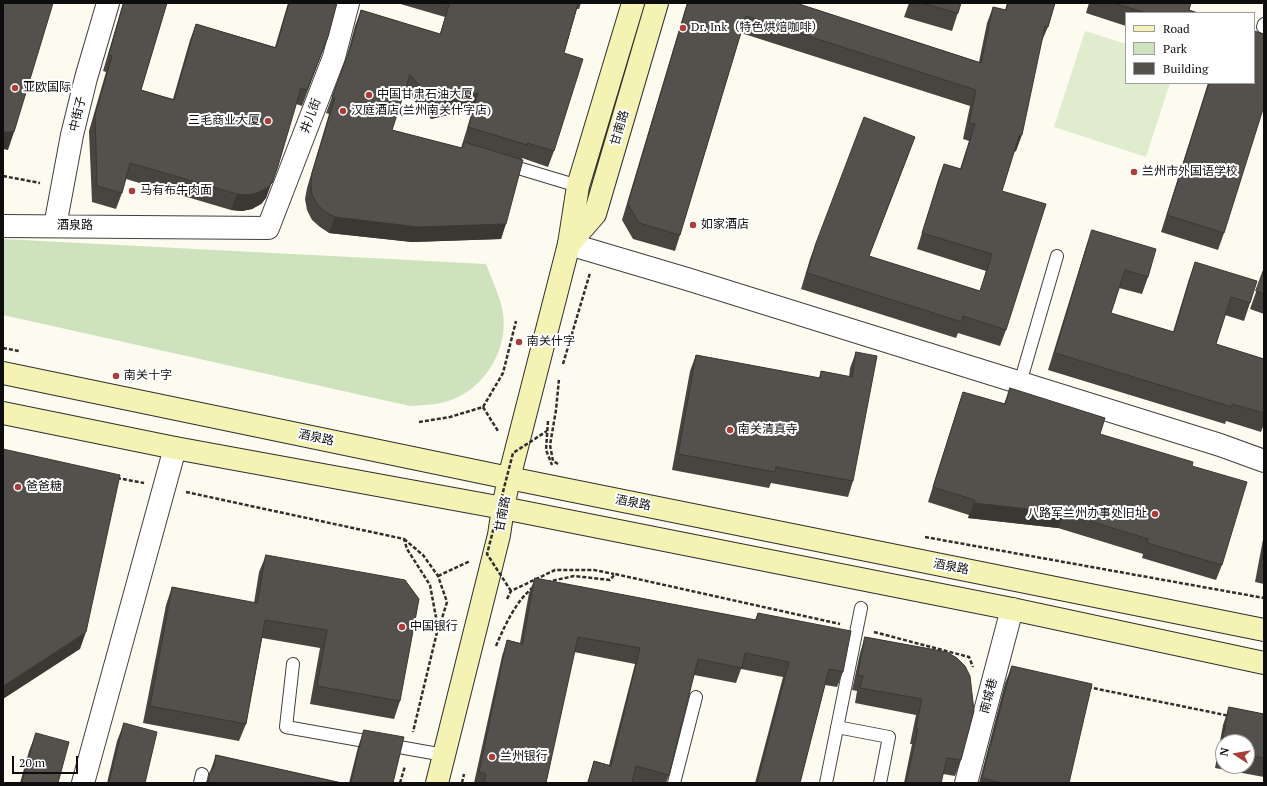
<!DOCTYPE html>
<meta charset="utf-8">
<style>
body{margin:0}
#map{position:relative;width:1267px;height:786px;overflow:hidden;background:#fdfbf0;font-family:"PT Serif",serif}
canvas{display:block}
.frame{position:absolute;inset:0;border:4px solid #0d0d0d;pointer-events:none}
.legend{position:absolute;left:1125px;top:12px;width:130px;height:72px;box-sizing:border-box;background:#fff;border:1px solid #9e9e9e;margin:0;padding:5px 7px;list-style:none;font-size:12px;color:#0d0d0d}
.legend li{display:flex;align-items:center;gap:8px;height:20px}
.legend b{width:20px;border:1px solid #9e9e9e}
.north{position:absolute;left:1215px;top:734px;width:40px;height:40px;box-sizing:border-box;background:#fff;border:1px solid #9e9e9e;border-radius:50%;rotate:282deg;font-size:11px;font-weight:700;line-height:16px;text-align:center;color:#0d0d0d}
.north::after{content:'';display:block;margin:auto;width:14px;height:18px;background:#ab3d38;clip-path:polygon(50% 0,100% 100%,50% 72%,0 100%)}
.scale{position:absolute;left:12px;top:756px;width:66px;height:18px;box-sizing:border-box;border:2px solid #0d0d0d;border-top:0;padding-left:5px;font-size:12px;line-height:14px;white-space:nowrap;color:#0d0d0d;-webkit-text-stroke:3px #fff;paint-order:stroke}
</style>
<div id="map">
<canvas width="1267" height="786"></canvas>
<div class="frame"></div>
<ul class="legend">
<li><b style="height:5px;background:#f4f3b3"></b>Road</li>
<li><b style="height:11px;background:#cee3bd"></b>Park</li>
<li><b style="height:11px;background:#54504b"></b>Building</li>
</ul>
<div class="north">N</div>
<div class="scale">20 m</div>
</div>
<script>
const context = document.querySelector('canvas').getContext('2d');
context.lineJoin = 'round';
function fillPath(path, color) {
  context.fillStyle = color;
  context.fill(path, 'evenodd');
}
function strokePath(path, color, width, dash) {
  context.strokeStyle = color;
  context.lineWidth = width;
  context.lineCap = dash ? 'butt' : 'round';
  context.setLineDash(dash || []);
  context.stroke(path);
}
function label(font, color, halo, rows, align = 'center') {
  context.font = font + ' "PT Serif","Noto Sans SC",serif';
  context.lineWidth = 4;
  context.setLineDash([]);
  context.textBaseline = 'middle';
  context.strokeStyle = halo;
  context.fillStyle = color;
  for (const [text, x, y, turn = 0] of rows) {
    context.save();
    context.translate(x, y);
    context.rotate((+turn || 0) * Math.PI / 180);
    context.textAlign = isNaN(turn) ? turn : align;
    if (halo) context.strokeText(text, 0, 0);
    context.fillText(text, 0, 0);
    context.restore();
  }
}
fillPath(new Path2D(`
 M3,239L486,264C491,277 497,290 501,304C513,346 484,394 441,403C431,405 420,405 410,406L3,315Z`), '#cee3bd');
fillPath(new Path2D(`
 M1085,31L1126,44V83H1170L1146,157L1054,127Z`), '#dfecce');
const lane = new Path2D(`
 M1263,27L1264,24
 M505,164L578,186
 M1020,383L1057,256
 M293,664L286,727L444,755
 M837,727L889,737L880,783
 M200,783L202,774
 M674,783L696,697
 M826,783L861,608`);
const street = new Path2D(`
 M3,226L268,228L334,57L348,3
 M55,226L72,135L86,78L108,3
 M569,244L687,279L1220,445L1264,461
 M83,783L175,448
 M966,783L1012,609`);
const secondary = new Path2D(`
 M569,244L595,214L657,3
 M3,373L509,478L1264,630
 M3,413L175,448L503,508L1012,609L1264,663
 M437,783L499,535L503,508L509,478L569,244L578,186L633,3`);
strokePath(lane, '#404040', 14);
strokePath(street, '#404040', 24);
strokePath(secondary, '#2f2f2f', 24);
strokePath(new Path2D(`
 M3,176L40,183
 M3,348L19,351
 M563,364L590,273
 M483,407L498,431
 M548,421L546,450L552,465
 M419,422L450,417L483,407L503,373L516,321
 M558,464L553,461L550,445L556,410L559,379
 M117,478L144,483
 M186,492L404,539L407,549L430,585L438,628L413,732
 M925,537L1264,598
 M404,539L423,555L438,576L447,602L439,628
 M438,576L470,561
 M547,582L574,576L610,580L615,574L840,624
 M507,599L511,591L555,570H594L614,574
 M874,632L969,657L973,667
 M496,646C505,625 515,603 532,588
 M1088,687L1230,716
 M400,783L405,766
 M462,783L464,774`), '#2f2f2f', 2.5, [4, 2]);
strokePath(lane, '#fff', 12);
strokePath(street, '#fff', 22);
strokePath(secondary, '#f4f3b3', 22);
strokePath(new Path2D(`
 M511,591L487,554L513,453L547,431`), '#2f2f2f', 2.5, [4, 2]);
fillPath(new Path2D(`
 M123,3H167L141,90L173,99L190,40L196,24L275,47L288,3H337L322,53L302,106L296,104L266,198L261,204L252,209L242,211L231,210L126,179L122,193L116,209L92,202L89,131L106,72L103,71Z
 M397,3H581L579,9H577L564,53L554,151L548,167L522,158L501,239L412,242L329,233L320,227L312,220L307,210L305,199L307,188L329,114L326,113L346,59L355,26L361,10L440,34L445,17ZM404,90L431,119L473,109L461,148L392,130Z
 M687,3H796L979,62L987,23L993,7L1005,10L1007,3H1056L1055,4L1048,27L1041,43L1016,151L1014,152L1002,191L1006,330L1000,346L958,333L956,338L801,289L810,259L816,243L909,153L869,256L980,291L986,271L917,249L938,180L944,164L960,169L969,141L963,139L970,106L741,33L680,235L675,251L633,239L622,220Z
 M909,3H961L952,31L904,17Z
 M1089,3H1191L1189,10L1198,13H1126V26L1086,13Z
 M1208,83H1254L1224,233L1218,250L1161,232Z
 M1092,230L1148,277L1142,294L1119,288L1111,313L1173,332L1189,279L1195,262L1250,303L1244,321L1225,315L1216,344L1264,359V424L1261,432L1226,421L1225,424L1048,370L1086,247Z
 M1264,269V314L1250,309Z
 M856,352L853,481L848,497L771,483L769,488L672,470L690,371L696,355L819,378L821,371L849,377L850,368Z
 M1010,388L1100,434L1192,466L1222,565L1216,580L1142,558L1143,554L1058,528L968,518L969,515L928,502L958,407L963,392L1004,404Z
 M1264,534V584L1255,582Z
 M266,555L400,701L394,719L310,704L320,648L262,638L246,724L239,741L143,723L166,605L172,587L254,603L259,572Z
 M535,578L755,620L758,613L843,672L837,687L825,685L800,783H755L783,677L741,669L736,683L694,675L669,775L666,783H635L632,782V783H587L594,761L609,765L635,664L574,652L546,783H474L502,656L507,640L520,643L529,593Z
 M865,637L947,652L961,760L955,776L943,774L941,783H904L912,744H910L916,715L855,703L857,691L852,690L860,653Z
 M1012,666L1069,783H979L1005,683Z
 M1229,707L1264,714V777L1215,768L1223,725ZM1223,742H1247V766H1223Z
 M124,723L145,783H107L117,741Z
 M364,730L393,783H349L358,747Z
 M36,733L58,783H20L29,751Z
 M216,755L342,783H206Z`), '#484540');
fillPath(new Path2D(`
 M478,93L473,109L431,119L437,104Z
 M3,132H14L8,150L3,149Z
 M1022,135L1016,151L1013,152L1019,136Z
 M278,166L266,198L261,204L252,209L242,211L231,210L237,194Z
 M335,217L506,224L501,239L412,242L329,233Z
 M974,503L1064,513L1058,528L968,518Z
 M86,632L80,649L3,699V686Z`), '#3b3834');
const building = new Path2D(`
 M3,3H53L51,10L14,132H3Z
 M124,3H167L141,90L174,100L196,24L276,48L289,3H337L328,37L307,90L301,88L278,166L272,183L267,188L257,193L247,195L237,194L130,163L122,193L97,186L95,115L112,56L109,55Z
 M450,3H578L564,53L583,59L554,151L527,143V145L468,127L478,93L437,104L410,75L392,130L462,148L464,142L523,160L506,224L418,227L335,217L325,212L317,204L312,195L311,184L312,173L335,98L332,97L351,46L361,10L440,34Z
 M688,3H796L981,63L993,7L1006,10L1008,3H1055L1048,27L1045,26L1022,135L1019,136L1002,191L1046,204L1006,330L963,316L962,322L807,273L816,243L864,117L915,137L869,256L980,291L992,254L922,233L944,164L961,169L975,124L969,123L976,90L746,16L680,235L639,223L628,204Z
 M922,3H961L958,13Z
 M1114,3H1191L1189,10L1198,13H1141L1142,12Z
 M1254,31L1264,34V106L1224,233L1167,215L1209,83H1254Z
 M1092,230L1156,249L1148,277L1125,270L1111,313L1174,332L1195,262L1257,281L1250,303L1231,297L1216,344L1264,359V413L1232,404V407L1055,353Z
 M1264,269V294L1256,291Z
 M856,352L877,356L853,481L776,467L775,472L678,454L696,355L820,378L821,371L852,377Z
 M1010,388L1105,418L1100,434L1193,462L1192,466L1247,482L1222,565L1147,543L1148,539L1064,513L974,503L975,500L933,487L963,392L1005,404Z
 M3,449L120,475L86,632L3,686Z
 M1264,550V566L1261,565Z
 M266,555L405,580L419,599L400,701L317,686L327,630L265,620L246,724L150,706L172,587L257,603Z
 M535,578L756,620L758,613L851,631L843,672L829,669L800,783H757L789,662L745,653L742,668L698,659L669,775L636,766L632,783H588L594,761L611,766L640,648L578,637L546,783H484L486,774L479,772L507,640L522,644Z
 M865,637L947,652L957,658L965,666L970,676L974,711L961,760L947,758L941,783H906L918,729L916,728L922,699L860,688L863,676L858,675Z
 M1012,666L1092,684L1069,783H1002L982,778Z
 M1229,707L1264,714V758L1247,755V742H1223V751L1221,750Z
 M124,723L157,732L145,783H109Z
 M364,730L404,737L393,783H351Z
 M36,733L69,742L58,783H22Z
 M216,755L342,783H208L210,772L214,767Z`);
fillPath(building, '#54504b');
strokePath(building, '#3b3834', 1);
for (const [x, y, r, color] of [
 [683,28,4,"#ab3d38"],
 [15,88,4,"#ab3d38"],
 [369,95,4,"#ab3d38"],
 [343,111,4,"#ab3d38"],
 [268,121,4,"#ab3d38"],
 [1134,172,4,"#ab3d38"],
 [132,191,4,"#ab3d38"],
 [693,225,4,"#ab3d38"],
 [519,342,4,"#ab3d38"],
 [116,376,4,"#ab3d38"],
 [730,430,4,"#ab3d38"],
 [18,487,4,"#ab3d38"],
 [1155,514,4,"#ab3d38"],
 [402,627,4,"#ab3d38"],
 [492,757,4,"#ab3d38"]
]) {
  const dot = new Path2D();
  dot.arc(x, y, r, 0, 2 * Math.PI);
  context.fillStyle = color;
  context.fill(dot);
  strokePath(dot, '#fff', 1.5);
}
label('12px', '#0d0d0d', '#fff', [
 ["Dr. Ink（特色烘焙咖啡）",691,28],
 ["亚欧国际",23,88],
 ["中国甘肃石油大厦",377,95],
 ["汉庭酒店(兰州南关什字店)",351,111],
 ["三毛商业大厦",260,121,"right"],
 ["兰州市外国语学校",1142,172],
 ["马有布牛肉面",140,191],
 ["如家酒店",701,225],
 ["南关什字",527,342],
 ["南关十字",124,376],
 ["南关清真寺",738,430],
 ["爸爸糖",26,487],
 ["八路军兰州办事处旧址",1147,514,"right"],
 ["中国银行",410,627],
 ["兰州银行",500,757]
], 'left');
label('12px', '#0d0d0d', '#fff', [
 ["中街子",78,114,-77],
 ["井儿街",311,116,-69],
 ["甘南路",620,128,-74],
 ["酒泉路",75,226],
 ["酒泉路",316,438,12],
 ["酒泉路",633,503,11],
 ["甘南路",503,514,-80],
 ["酒泉路",951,567,11],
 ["南城巷",989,696,-75]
]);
</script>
